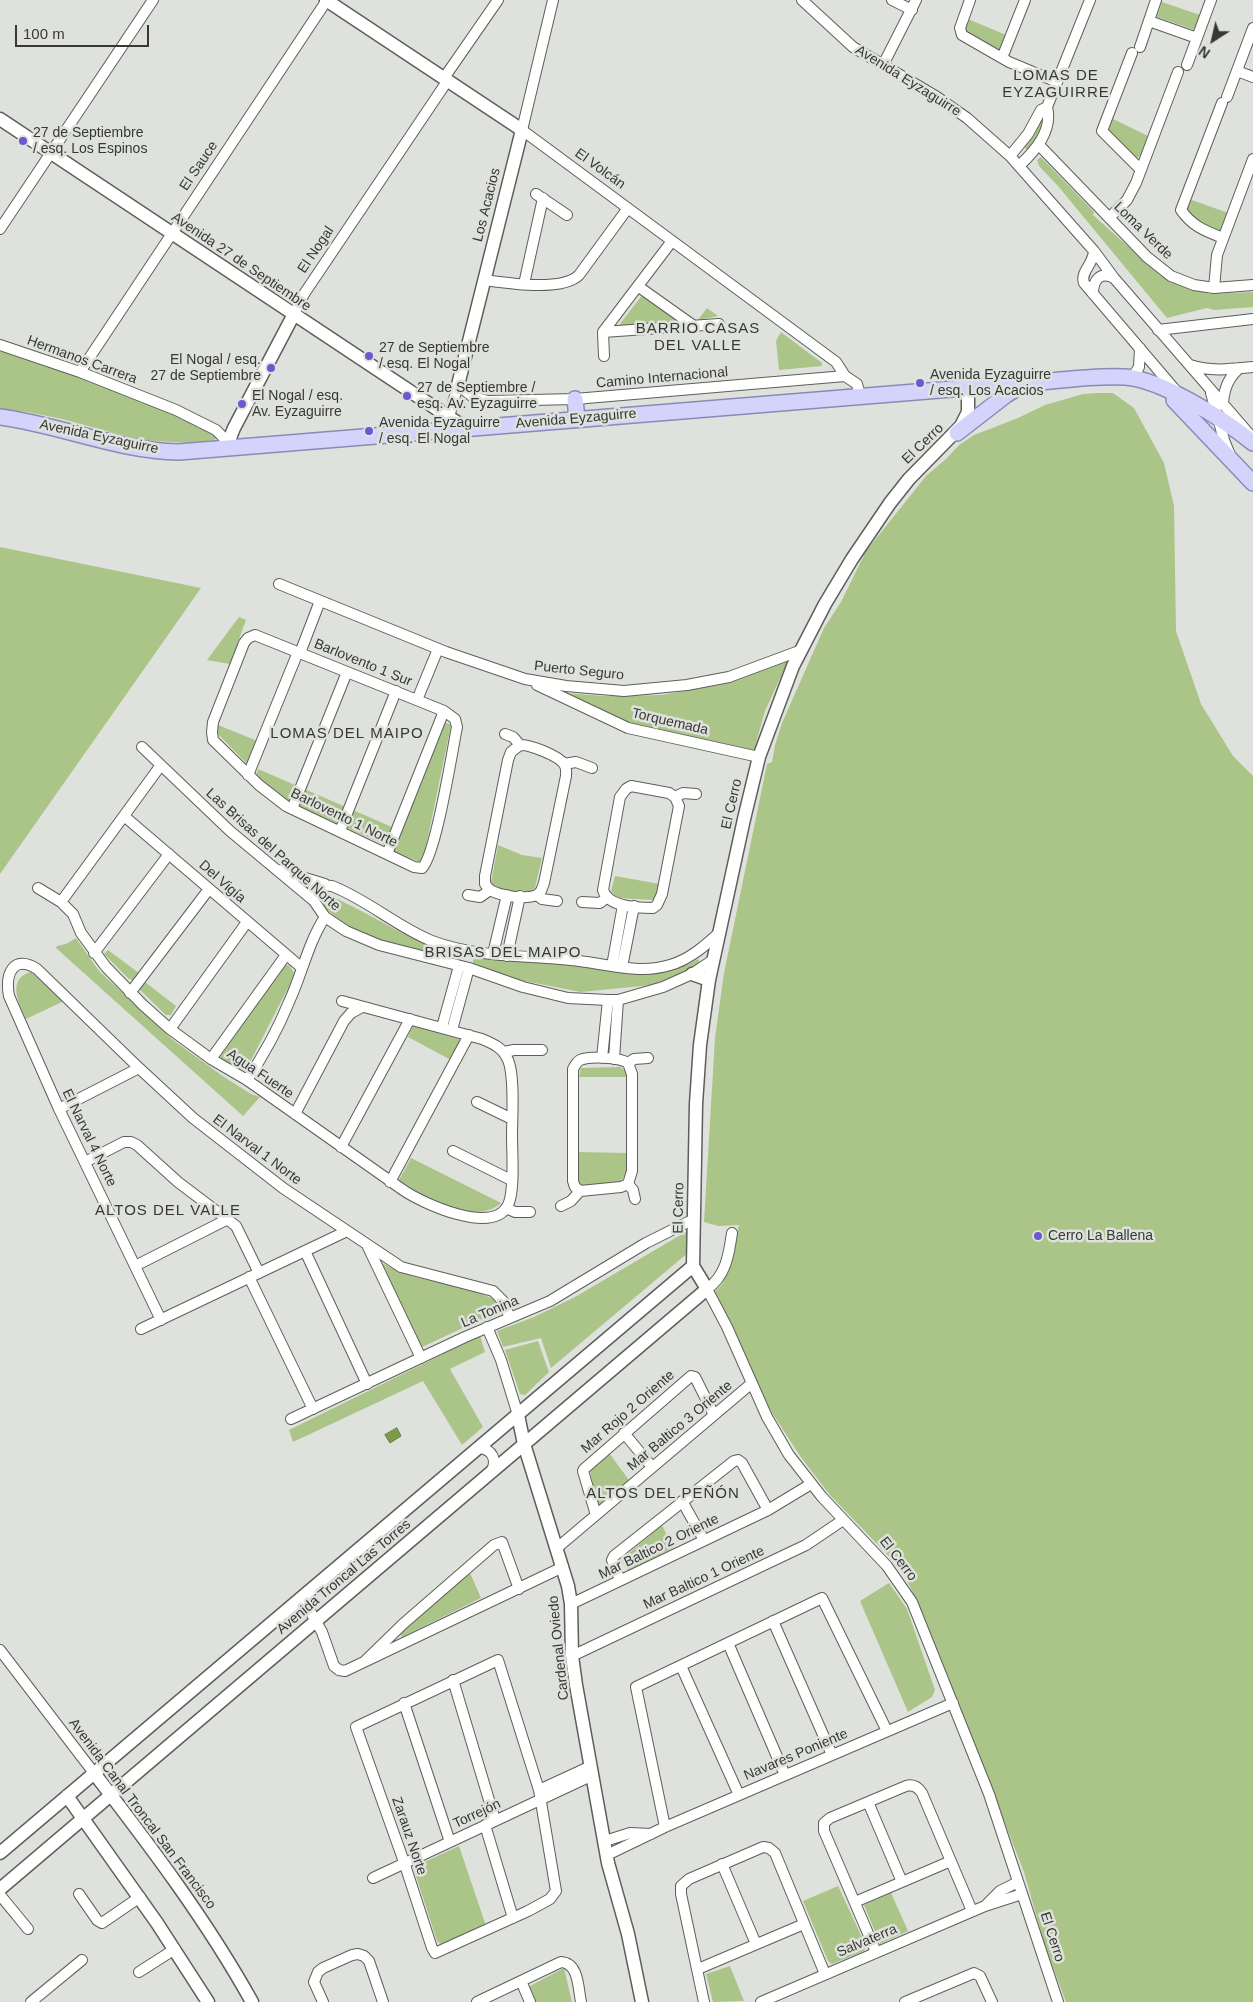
<!DOCTYPE html>
<meta charset="utf-8">
<style>
body{margin:0}
#map{position:relative;width:1253px;height:2002px;overflow:hidden;background:#dfe2dc;font-family:Helvetica,sans-serif}
canvas{display:block}
.north{position:absolute;left:1188px;top:15px;width:50px;height:50px;-webkit-text-stroke:4px #dfe2dc;paint-order:stroke;rotate:215deg;font-size:14px;font-weight:700;line-height:20px;text-align:center;color:#373836}
.north::after{content:'';display:block;margin:auto;width:18px;height:22px;background:#373836;clip-path:polygon(50% 0,100% 100%,50% 72%,0 100%)}
.scale{position:absolute;left:15px;top:25px;width:134px;height:22px;box-sizing:border-box;border:2px solid #373836;border-top:0;padding-left:6px;font-size:15px;line-height:18px;white-space:nowrap;color:#373836;-webkit-text-stroke:4px #dfe2dc;paint-order:stroke}
</style>
<div id="map">
<canvas width="1253" height="2002"></canvas>
<div class="north">N</div>
<div class="scale">100 m</div>
</div>
<script>
const context = document.querySelector('canvas').getContext('2d');
context.lineJoin = 'round';
function fillPath(path, color) {
  context.fillStyle = color;
  context.fill(path, 'evenodd');
}
function strokePath(path, color, width, dash) {
  context.strokeStyle = color;
  context.lineWidth = width;
  context.lineCap = dash ? 'butt' : 'round';
  context.setLineDash(dash || []);
  context.stroke(path);
}
function label(font, color, halo, rows, align = 'center') {
  context.font = font + ' Helvetica,sans-serif';
  context.lineWidth = 5;
  context.setLineDash([]);
  context.textBaseline = 'middle';
  context.strokeStyle = halo;
  context.fillStyle = color;
  for (const [text, x, y, turn = 0] of rows) {
    context.save();
    context.translate(x, y);
    context.rotate((+turn || 0) * Math.PI / 180);
    context.textAlign = isNaN(turn) ? turn : align;
    if (halo) context.strokeText(text, 0, 0);
    context.fillText(text, 0, 0);
    context.restore();
  }
}
fillPath(new Path2D(`
 M1162,2L1200,15L1195,30L1157,17Z
 M968,19L1006,35L1000,53L968,36L964,27Z
 M1045,113L1040,135L1028,151L1023,146Z
 M1111,118L1148,136L1141,156L1132,159L1105,132Z
 M1041,157L1094,212L1093,215L1161,276L1209,294L1253,292V307L1214,310L1207,308L1167,318L1058,186L1039,166L1037,160Z
 M1189,199L1231,214L1225,229L1217,234L1191,217L1186,207Z
 M643,294L685,324L616,329Z
 M707,308L718,316L698,320Z
 M781,332L822,363V366L779,370L776,341Z
 M0,349C38,362 199,411 217,438L214,440L190,443L139,440L62,419L27,412L0,410Z
 M1098,393H1113L1134,408L1164,463L1174,506L1176,631L1201,704L1233,756L1253,776V2002H1066L1044,1943L1024,1872L924,1616L902,1570L830,1495L800,1456L771,1411L718,1297L714,1293L723,1283L739,1225L718,1226L704,1222L715,1038L724,973L767,764L772,762L775,745L782,723L824,628L841,602L866,551L926,476L947,458L959,445L974,435L1018,418L1045,405L1083,394Z
 M0,547L201,588L0,874Z
 M239,617L246,620L230,664L207,660Z
 M788,661L765,711L754,750L628,723L551,692L604,696L661,695L725,684Z
 M444,722L451,725L424,856L420,862L393,851Z
 M218,725L260,742L250,767L217,733Z
 M258,769L392,827L385,845L290,802L256,776Z
 M498,845L522,855L542,858L535,888L531,891H496L490,888Z
 M615,876L660,884L656,898L652,900L618,898L611,891Z
 M326,894C365,910 399,935 439,949L438,957C398,947 364,940 332,914C325,908 319,905 321,895Z
 M76,938L99,971L173,1040L224,1077L251,1094L260,1097L243,1116L56,948L57,946L66,944Z
 M108,950L139,973L133,980L129,979L104,954Z
 M477,955L652,974L689,964L698,959L701,965L652,985L581,992L514,979L478,968L473,963V958Z
 M284,965H289L294,973L289,986L247,1068L239,1069L220,1057Z
 M31,972L64,1001L26,1019C19,1003 6,979 31,972Z
 M145,982L176,1006L171,1015H166L139,989Z
 M413,1026L462,1040L451,1060L408,1037Z
 M620,1067L626,1071V1077H579L581,1068Z
 M578,1152L626,1153V1175L620,1181L584,1188L578,1182Z
 M411,1158L501,1203C475,1227 423,1197 399,1180Z
 M689,1230V1252L551,1368L541,1338L503,1347L497,1331L534,1317L575,1297Z
 M378,1260C413,1286 461,1279 498,1302L501,1310L420,1348Z
 M480,1336L485,1352L450,1369L483,1427L462,1445L423,1381L293,1442L289,1430Z
 M538,1341L549,1372L525,1395L520,1394L505,1350Z
 M609,1453L629,1480L598,1506L590,1471Z
 M662,1525L673,1548L628,1571L621,1560Z
 M470,1573L481,1598L402,1637L399,1632Z
 M889,1583L907,1609L935,1690L932,1697L908,1712L860,1601Z
 M459,1846L486,1926L442,1945L437,1941L415,1873L418,1865Z
 M838,1886L866,1946L864,1951L832,1964L828,1961L803,1901Z
 M891,1893L908,1931L880,1944L864,1905Z
 M730,1966L744,2001L713,2002L706,1974Z
 M564,1968L572,2002H535L528,1987Z`), '#abc488');
const water = new Path2D(`
 M397,1428L401,1436L390,1443L385,1435Z`);
fillPath(water, '#7c9b47');
strokePath(water, '#677d42', 1);
const minor = new Path2D(`
 M553,0L522,130L836,362L845,376
 M802,0L853,47L937,97L967,118L1010,156L1094,251L1114,278L1250,435
 M892,0L912,10
 M970,0L960,28L962,35L1009,62L1057,82
 M1149,21L1197,38
 M1140,47L1156,0
 M1132,53L1102,131L1141,170
 M1002,58L1025,0
 M883,65L916,0
 M1187,65L1211,0
 M1237,71L1253,77
 M444,78L498,0
 M1227,97L1253,28
 M1222,103L1181,210C1192,226 1205,231 1223,238
 M1039,145L1147,257L1171,276L1194,285L1214,288L1253,285
 M1010,156L1028,134L1041,110L1047,107
 M1019,166C1035,151 1053,131 1047,107L1090,0
 M536,194L567,215
 M1109,218L1127,200L1136,183L1178,72
 M0,229L153,0
 M1094,251C1093,265 1080,272 1084,283L1177,392
 M484,280C507,283 562,292 579,275L628,208
 M524,284L543,198
 M639,287L694,326
 M1214,288L1217,255L1253,159
 M1093,294C1093,280 1100,271 1114,278
 M294,314L304,294L448,80
 M1158,330L1253,319
 M603,332L719,324
 M603,332L672,241
 M603,332L604,356
 M0,345L80,372L176,410L216,430L223,437L230,447
 M1190,365C1211,372 1232,369 1253,367
 M80,372L327,0
 M1132,378L1139,367L1140,348
 M458,385L473,397L488,401L575,399L845,376L857,384L860,396
 M1211,393L1224,440L1230,455
 M1223,403C1224,389 1228,377 1240,368
 M449,417L458,385
 M279,584L446,652L525,679L566,686L624,691L687,685L729,677L799,651
 M255,635L444,711L455,719L457,727C452,752 436,855 422,868L414,867L286,806L259,785L213,740L212,732L213,722L244,643L248,638Z
 M300,653L320,601
 M537,685L628,728L759,757
 M417,700L438,649
 M505,734L513,737L520,745
 M520,745C529,744 559,756 564,764C567,768 566,772 566,776L544,883L541,891L537,895
 M142,747L230,831L314,901L325,917L346,931L379,945L469,968L523,987L568,998L608,1000H618L663,987L692,974L713,960
 M564,764L576,762L592,768
 M248,775L298,652
 M631,786L669,793L675,797L679,806L662,894L657,905L653,908C637,908 608,907 603,890L620,797L626,789Z
 M675,797L683,793L696,794
 M292,809L347,672
 M124,816L302,968
 M340,831L396,691
 M387,854L444,711
 M279,870L325,884
 M38,888L61,902L73,914L81,933L106,967L143,1005L170,1029L211,1059L247,1080L403,1190C422,1203 493,1236 508,1205C515,1191 512,1153 512,1136C512,1117 515,1076 508,1060C503,1048 494,1044 482,1039L342,1001
 M490,890L485,884V876L508,760L511,752L520,745
 M490,890C501,896 525,900 537,895L542,899L557,901
 M468,895L480,897L490,890
 M314,901L313,889L320,885L332,886C368,900 397,927 432,941C477,958 525,955 571,960C603,963 639,975 670,965C689,960 706,945 720,932
 M61,902L161,765
 M582,902L600,903L606,898
 M94,953L169,854
 M493,954L507,895
 M507,956L520,896
 M612,966L623,905
 M622,967L634,906
 M130,993L209,889
 M442,1027L459,966
 M170,1029L247,922
 M452,1030L469,968
 M504,1052L514,1050H542
 M602,1058L608,1000
 M211,1059L286,955
 M614,1059L618,1000
 M628,1063L634,1059L648,1058
 M247,1080C263,1056 278,1029 289,1002C302,974 308,943 325,917
 M477,1102L512,1119
 M59,1109L139,1068
 M295,1114L344,1021L351,1013L362,1007
 M341,1147L410,1019
 M453,1151L511,1180
 M85,1162L124,1142H131L137,1145L178,1182L236,1226L259,1273
 M390,1182L469,1035
 M628,1184L632,1171V1074L628,1063
 M628,1184L633,1190L635,1199
 M580,1191L575,1187L573,1181V1069C575,1066 576,1062 580,1060C590,1056 619,1057 628,1063
 M561,1206L571,1201L580,1191L621,1187L628,1184
 M506,1208L515,1212H530
 M732,1233C729,1254 726,1276 707,1289L727,1327L767,1417L789,1455L822,1497L887,1566L912,1602L989,1794L1058,2002
 M368,1247L421,1358
 M305,1251L367,1384
 M135,1266L228,1219
 M249,1277L313,1409
 M161,1320L59,1109L9,996C5,974 13,954 37,969L139,1068L193,1118L283,1188L401,1267L493,1291L503,1301L510,1318
 M487,1327L501,1360L518,1415
 M141,1329L347,1231
 M291,1419L465,1337L550,1301L646,1243L694,1219
 M624,1433L652,1467
 M479,1448C492,1449 498,1460 491,1472
 M682,1501L704,1540
 M596,1515L583,1471L584,1469L691,1376L695,1377L714,1415
 M557,1548L752,1383
 M620,1580L612,1560L614,1556L734,1461L738,1460L742,1463L768,1510
 M302,1597L322,1632L334,1666L339,1670L345,1671L563,1567
 M571,1604L768,1510L811,1484
 M773,1621L832,1755
 M728,1643L785,1775
 M0,1650L94,1773
 M572,1656L806,1545L843,1520
 M498,1660L539,1790L556,1891L550,1899L528,1911L435,1953L432,1948L404,1862L356,1727Z
 M365,1661L403,1624L494,1545L502,1542L519,1589
 M681,1666L739,1795
 M453,1680L495,1820
 M404,1703L450,1842
 M539,1790L591,1766
 M868,1802L902,1882
 M485,1825L513,1918
 M665,1827L636,1687L822,1598L887,1731
 M605,1841L630,1833L651,1834
 M607,1855L665,1827L953,1703
 M722,1864L756,1944
 M373,1878L593,1775
 M79,1894L97,1920L102,1923L140,1897
 M0,1895L28,1929
 M855,1902L951,1861
 M987,1904L1000,1891L1018,1882
 M876,1952L824,1831V1823L830,1818L906,1786C913,1784 918,1787 922,1793L972,1911
 M698,1969L804,1924
 M139,1972L175,1949
 M521,1981L530,2002
 M31,2002L82,1960
 M323,2002L314,1982L318,1972L323,1968L352,1955L358,1954L364,1956L369,1961L383,2002
 M477,2002L561,1962C579,1963 578,1988 581,2002
 M704,2002L681,1894V1886L689,1879L763,1847L769,1848L775,1853L825,1974
 M761,2002L985,1906L1022,1894
 M905,2002L974,1973L980,1976L992,2002`);
const tertiary = new Path2D(`
 M326,0L522,130L458,385
 M0,119L467,429
 M230,447V438L234,428L294,314
 M692,974L709,980
 M518,1415L524,1444L568,1586L571,1604L572,1656L576,1685L608,1863L628,1934L642,2002
 M94,1773C151,1847 207,1921 252,2002
 M67,1796L157,1923L208,2002
 M0,1853L693,1266
 M0,1889L707,1289L693,1266L696,1104L700,1045L709,980L744,819L759,757L793,666L825,604L852,559L890,503L909,479L961,426L968,412V389`);
const primary = new Path2D(`
 M575,399L577,419
 M1174,400L1253,483
 M0,417C60,425 118,451 179,452L1026,383C1058,381 1093,375 1125,377C1161,379 1225,420 1253,443
 M957,433L1006,395L1022,385`);
strokePath(minor, '#5c5f59', 12);
strokePath(tertiary, '#5c5f59', 15);
strokePath(primary, '#8a8ab5', 18);
strokePath(minor, '#fff', 10);
strokePath(tertiary, '#fff', 12);
strokePath(primary, '#d4d3fb', 15);
for (const [x, y, r, color] of [
 [23,141,5,"#6a59d2"],
 [369,356,5,"#6a59d2"],
 [271,368,5,"#6a59d2"],
 [920,383,5,"#6a59d2"],
 [407,396,5,"#6a59d2"],
 [242,404,5,"#6a59d2"],
 [369,431,5,"#6a59d2"],
 [1038,1236,5,"#6a59d2"]
]) {
  const dot = new Path2D();
  dot.arc(x, y, r, 0, 2 * Math.PI);
  context.fillStyle = color;
  context.fill(dot);
  strokePath(dot, '#dfe2dc', 2);
}
label('14px', '#373836', '#dfe2dc', [
 ["Avenida Eyzaguirre",908,81,32],
 ["El Sauce",199,166,-56],
 ["El Volcán",600,169,36],
 ["Los Acacios",487,205,-76],
 ["Loma Verde",1143,231,44],
 ["El Nogal",316,250,-56],
 ["Avenida 27 de Septiembre",241,262,34],
 ["Hermanos Carrera",82,360,20],
 ["Camino Internacional",662,378,-5],
 ["Avenida Eyzaguirre",576,419,-5],
 ["Avenida Eyzaguirre",99,437,12],
 ["El Cerro",923,444,-44],
 ["Barlovento 1 Sur",363,663,22],
 ["Puerto Seguro",579,671,6],
 ["Torquemada",670,722,13],
 ["El Cerro",732,804,-77],
 ["Barlovento 1 Norte",344,818,26],
 ["Las Brisas del Parque Norte",273,850,42],
 ["Del Vigía",222,882,41],
 ["Agua Fuerte",260,1074,34],
 ["El Narval 4 Norte",89,1138,64],
 ["El Narval 1 Norte",257,1150,37],
 ["El Cerro",679,1208,-89],
 ["La Tonina",490,1312,-23],
 ["Mar Rojo 2 Oriente",628,1412,-41],
 ["Mar Baltico 3 Oriente",680,1426,-40],
 ["Mar Baltico 2 Oriente",659,1547,-26],
 ["El Cerro",898,1559,52],
 ["Avenida Troncal Las Torres",344,1577,-40],
 ["Mar Baltico 1 Oriente",704,1578,-25],
 ["Cardenal Oviedo",559,1648,-96],
 ["Navares Poniente",796,1755,-23],
 ["Avenida Canal Troncal San Francisco",142,1814,53],
 ["Torrejón",477,1814,-25],
 ["Zarauz Norte",409,1836,71],
 ["El Cerro",1052,1937,72],
 ["Salvaterra",867,1941,-23]
]);
label('14px', '#373836', '#dfe2dc', [
 ["27 de Septiembre",33,133],
 ["/ esq. Los Espinos",33,149],
 ["27 de Septiembre",379,348],
 ["/ esq. El Nogal",379,364],
 ["El Nogal / esq.",261,360,"right"],
 ["27 de Septiembre",261,376,"right"],
 ["Avenida Eyzaguirre",930,375],
 ["/ esq. Los Acacios",930,391],
 ["27 de Septiembre /",417,388],
 ["esq. Av. Eyzaguirre",417,404],
 ["El Nogal / esq.",252,396],
 ["Av. Eyzaguirre",252,412],
 ["Avenida Eyzaguirre",379,423],
 ["/ esq. El Nogal",379,439],
 ["Cerro La Ballena",1048,1236]
], 'left');
context.letterSpacing = '1px';
label('15px', '#373836', '#dfe2dc', [
 ["LOMAS DE",1056,76],
 ["EYZAGUIRRE",1056,93],
 ["BARRIO CASAS",698,329],
 ["DEL VALLE",698,346],
 ["LOMAS DEL MAIPO",347,734],
 ["BRISAS DEL MAIPO",503,953],
 ["ALTOS DEL VALLE",168,1211],
 ["ALTOS DEL PEÑÓN",663,1494]
]);
context.letterSpacing = '0px';
</script>
